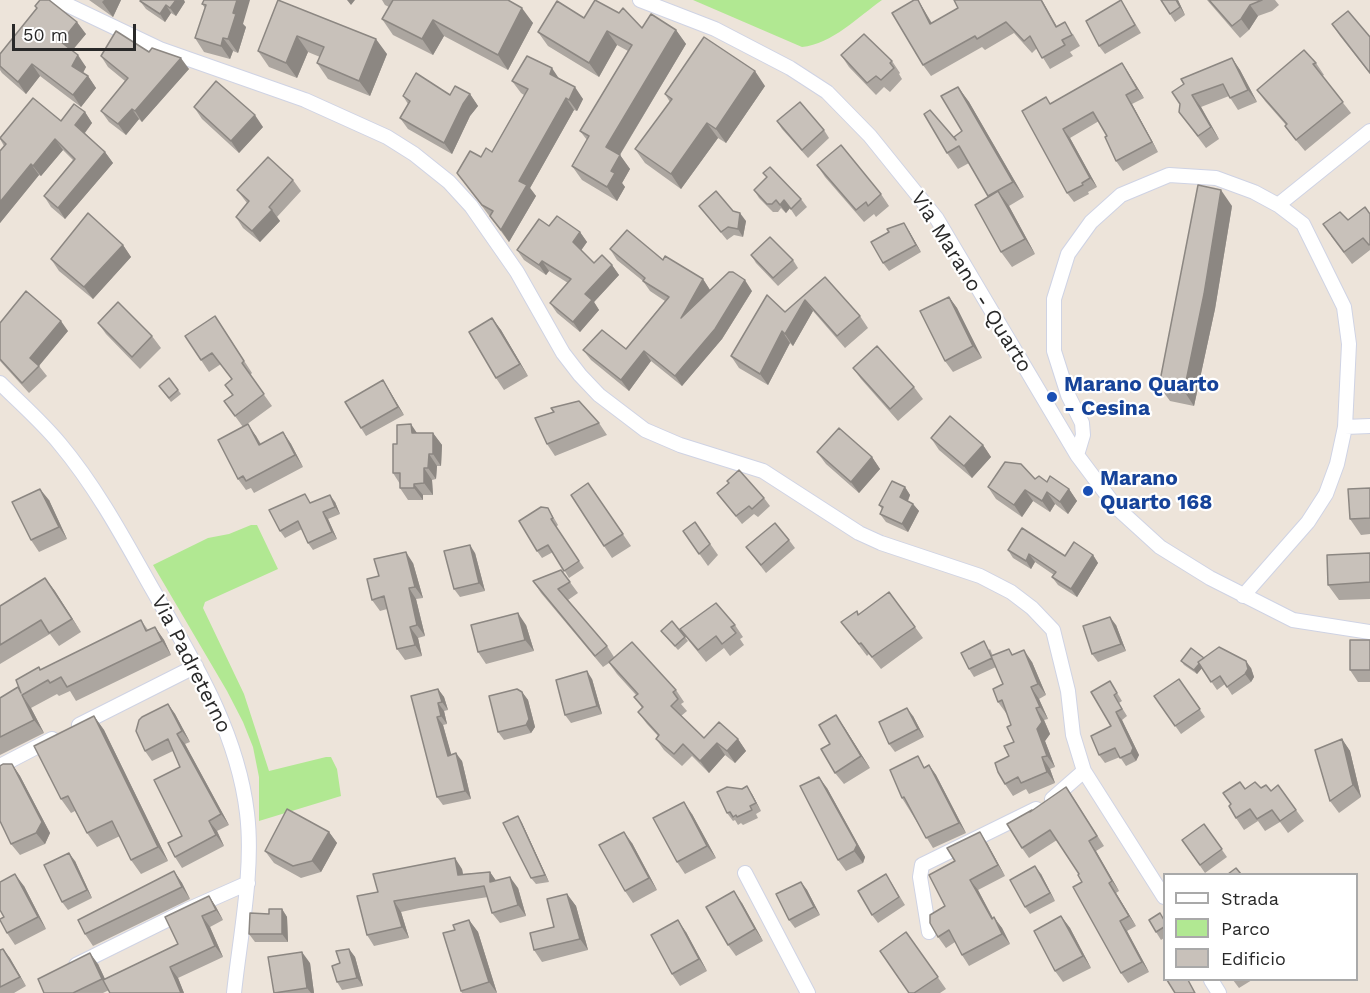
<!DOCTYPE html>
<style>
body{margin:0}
#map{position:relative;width:1370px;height:993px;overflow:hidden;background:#ede4da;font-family:"Work Sans",sans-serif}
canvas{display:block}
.legend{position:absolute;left:1163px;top:873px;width:195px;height:108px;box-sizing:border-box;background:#fff;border:2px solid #a9a9a9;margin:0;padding:8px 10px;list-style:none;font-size:18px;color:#292929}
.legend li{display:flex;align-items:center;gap:12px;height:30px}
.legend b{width:30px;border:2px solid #a9a9a9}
.scale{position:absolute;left:12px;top:24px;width:124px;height:27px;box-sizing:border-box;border:3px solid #292929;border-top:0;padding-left:8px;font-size:18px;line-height:21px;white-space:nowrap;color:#292929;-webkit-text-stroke:4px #fff;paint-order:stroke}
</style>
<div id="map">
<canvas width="1370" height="993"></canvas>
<ul class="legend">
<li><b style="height:8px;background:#fff"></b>Strada</li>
<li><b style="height:16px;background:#b1e892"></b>Parco</li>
<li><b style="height:16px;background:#c8c1ba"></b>Edificio</li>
</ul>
<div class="scale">50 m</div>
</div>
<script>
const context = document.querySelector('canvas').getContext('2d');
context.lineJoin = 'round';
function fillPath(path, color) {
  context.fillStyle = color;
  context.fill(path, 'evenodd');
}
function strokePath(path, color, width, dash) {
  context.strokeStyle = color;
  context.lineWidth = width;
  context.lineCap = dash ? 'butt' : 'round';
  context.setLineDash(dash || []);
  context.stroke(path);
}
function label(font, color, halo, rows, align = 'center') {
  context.font = font + ' "Work Sans",sans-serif';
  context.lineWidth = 4.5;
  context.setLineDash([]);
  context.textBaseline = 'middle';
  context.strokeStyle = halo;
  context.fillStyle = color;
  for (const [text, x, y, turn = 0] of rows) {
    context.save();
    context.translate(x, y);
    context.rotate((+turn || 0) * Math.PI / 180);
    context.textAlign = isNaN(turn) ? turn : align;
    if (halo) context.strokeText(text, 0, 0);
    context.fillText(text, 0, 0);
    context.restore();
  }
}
fillPath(new Path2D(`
 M693,0H882C858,17 832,44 802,47Z
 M251,525H257L278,569L205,602L203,608L244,694L269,771L326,757H331L337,769L341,796L259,821V777L253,747L243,722L227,691L153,565L208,538L229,534Z`), '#b1e892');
const street = new Path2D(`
 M57,0L160,49L305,100L387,137L414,154L449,182L471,206L517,272L563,353L580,375L599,395L645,430L680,445L763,471L859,533L881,543L980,576L1011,592L1032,608L1053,630L1068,691L1073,735L1084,771L1164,897
 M640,0L715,29L790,68L827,92L870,136L937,219L1077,455L1116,507L1160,547L1210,578L1293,620L1370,632
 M1278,205L1370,131
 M0,383C20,403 42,422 60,444C96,487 123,537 150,585C191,657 237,729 247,813C254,870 240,936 234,993
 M1345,427L1370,426
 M1077,455L1083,435L1082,423L1068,395L1054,351V299L1068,254L1091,222L1121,195L1169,175L1216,178L1254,192L1278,205L1303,224L1344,307L1349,344L1345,427L1337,464L1326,494L1308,522L1243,596
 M79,725L196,666
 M0,766L52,739
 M1052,799L1084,771
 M745,873L808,993
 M929,932L920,877L922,865L1036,809
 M76,965L187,910L248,883
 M1211,980L1219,993`);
strokePath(street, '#cfd3e4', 16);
strokePath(street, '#fff', 14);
fillPath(new Path2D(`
 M89,0H121L113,17Z
 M204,0L243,24L246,27L238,53L233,51L230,59L204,52L195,38L205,8L202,4Z
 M278,0L387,54L370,96L328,79L317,63L320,57L308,52L297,78L269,67L258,51Z
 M382,0H508L533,23L508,70L444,36L433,55L393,35L382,19L389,7L385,5Z
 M918,0L924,10L932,23L958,8L1057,27L1073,34L1080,46L1070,52L1073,56L1050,69L1037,48L1032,53L1014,33L985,50L982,47L931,76L923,65Z
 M1161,0H1178L1185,15L1175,22Z
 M1207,0H1275L1279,5L1272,11L1258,16L1249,30L1240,38Z
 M140,1L185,2L176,16L171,13L165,22L146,9Z
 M35,6L86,34L72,51L86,67L83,73L88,76L96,88L81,107L40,76L26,94L2,73L0,70V54L37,8Z
 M1126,8L1141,33L1105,54L1099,46Z
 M584,18L642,28L676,30L686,44L620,155L630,169L622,183L625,187L617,201L582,180L572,166L587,140L580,131L628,51L617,45L599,77L548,46L538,32Z
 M1332,24L1370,37V74L1340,36Z
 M149,52L189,69L142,122L139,119L126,135L109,122L101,111L125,81L108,67L101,56Z
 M841,55L892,61L900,73L899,74L902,79L890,92L884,87L876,95L849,67Z
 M1232,58L1240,70L1257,102L1238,110L1229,96L1201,107L1219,139L1206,148L1179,112L1180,104Z
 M1122,63L1144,98L1132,104L1158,152L1123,171L1116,161L1107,136L1099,121L1070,138L1097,187L1088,192L1089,194L1074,202L1067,193L1050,104Z
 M1316,63L1324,75L1322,76L1351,113L1305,151L1294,138L1285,126L1286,125L1265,101L1257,90Z
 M560,79L583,99L577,111L574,110L530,188L536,196L509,242L457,173L481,157L492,152L524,95L521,93L512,81Z
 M765,86L726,143L718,138L681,189L645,163L635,149L670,102L665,94Z
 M958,87L969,102L1024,197L1009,206L1035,254L1012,267L1001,252L989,196L969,163L958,169L947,153L962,131Z
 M470,94L478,106L470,116L452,154L408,129L400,118L408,104L403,96Z
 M194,107L263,127L239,153L202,119Z
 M85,112L92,123L85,133L105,152L113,163L65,219L51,207L44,196L73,160L63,150L41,176L39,175L0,223V151L4,146L0,139L61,121Z
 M777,121L824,130L829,138L808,158L782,129Z
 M817,165L881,194L889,206L876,217L874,214L864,222L825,177Z
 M293,180L301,191L277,217L280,221L260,242L243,228L236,217L247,203L237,190Z
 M754,190L801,199L807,207L796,217L790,208L786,213L781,208L778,212H773L759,198Z
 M699,206L746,221L743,237L734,235L727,240Z
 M1232,206L1215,309L1194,406L1170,401L1159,386Z
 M1370,214V250L1352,264L1331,236L1348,220Z
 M549,226L580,232L587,242L581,250L594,263L612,265L619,275L594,302L599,310L580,332L557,313L550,303L568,283L549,271L546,275L524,260L517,250Z
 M909,231L921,252L889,271L883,263L889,232Z
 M123,245L131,257L93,299L59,271L51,259Z
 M610,249L663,260L703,279L710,290L752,291L722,339L682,386L651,361L629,391L591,360L583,350L626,349L665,301L650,291L643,281L617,260Z
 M751,255L793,260L798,268L778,286L756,263Z
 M825,277L860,316L868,328L845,348L813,311L793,346L790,343L768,385L739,368L731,356L785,312Z
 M949,297L957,308L982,358L953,372L945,361Z
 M492,318L501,330L528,376L504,390L496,378Z
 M0,323L68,331L39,366L47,376L29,393L0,361Z
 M98,323L152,336L161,348L140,369L106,334Z
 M223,328L252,373L250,375L272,406L246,425L256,436L261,444L283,432L291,444L303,467L254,493L251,488L246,490L238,479L243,427L224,401L232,395L225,385L232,379L221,364L209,372L185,336Z
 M853,368L914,387L923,399L898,421L861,379Z
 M169,378L181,394L171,402L159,386Z
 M383,380L404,415L366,436L361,428Z
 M554,412L599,423L607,435L555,456L547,444Z
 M417,433H433L442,445L441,466H437L436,479L432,480L433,495H423V500H408L400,488V484L393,473L397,444Z
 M931,438L983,445L991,457L972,478L939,450Z
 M817,452L872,457L880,469L859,493L826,464Z
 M1035,479L1069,489L1077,501L1068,514L1055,504L1050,512L1033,501L1022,517L996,499L988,487Z
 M727,481L764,498L770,506L758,517L754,514L742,524L717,493L729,483Z
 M588,483L631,546L612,558L604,546Z
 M905,487L910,495L908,501L913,504L919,511L908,532L886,522L880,514L882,509L879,505Z
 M1370,488V534L1361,535L1350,519Z
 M49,500L67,539L39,552L31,540Z
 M311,502H335L340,514L328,519L337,539L313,550L308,543L302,529L285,538L280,531Z
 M548,508L558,525L556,527L584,568L569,578L553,552L542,558L537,551Z
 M695,522L718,555L708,566L683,531Z
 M789,540L795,548L766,573L746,547Z
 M1008,550L1065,556L1093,555L1098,563L1077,597L1058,585L1052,577L1054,575L1035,562L1031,569L1013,558Z
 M475,553L485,591L460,597L454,589Z
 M1370,553V599L1339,600L1328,585Z
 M413,563L423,598L416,599L425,636L418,638L422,656L405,660L397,649L387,609L380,611L372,600L379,576Z
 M561,570L578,593L568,600L607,646L614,657L676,690L684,702L681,704L687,711L681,716L704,738L738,739L746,751L735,763L725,755L709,773L692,756L682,766L664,750L656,739L658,736L647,724L638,712L642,708L634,697L636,695L617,674L609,663L603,667L541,593L533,581Z
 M45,578L81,632L59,646L50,634L0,664V606Z
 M859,614L915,627L923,638L881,669L869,654L867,656L841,622Z
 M141,620L148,630L155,627L164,640L171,655L76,701L70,691L59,696L57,694L31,708L44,733L0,755V698L18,687L41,670Z
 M526,625L534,651L486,664L478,652Z
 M735,625L743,637L740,639L744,645L730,656L724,648L706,662L689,641L680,629Z
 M1116,625L1126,651L1098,662L1092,654Z
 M661,631L685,637L688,641L678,650Z
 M1370,640V682H1358L1350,670Z
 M990,649L993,656L1009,649L1013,655L1032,662L1046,695L1039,699L1048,719L1044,720L1050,734L1045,741L1055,767L1050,769L1055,783L1029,794L1026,789L1013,796L1005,784L1009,756L1014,742L1011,725L1007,713H1006L998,702L1003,684L996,667L974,677L969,669Z
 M1204,658L1251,668L1254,677L1251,682L1232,695L1225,684L1217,690L1202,668L1197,674L1184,665L1181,661Z
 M592,679L602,714L571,723L565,715Z
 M1179,679L1205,717L1181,734L1154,696Z
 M1110,681L1122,701L1119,703L1127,716L1122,720L1139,755L1136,761L1126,766L1120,757L1105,763L1099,755L1111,726Z
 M438,689L444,697L448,710L444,711L447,724L443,725L451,755L462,761L471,799L443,805L437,797L411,696Z
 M522,692L528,700L535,727L531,733L504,740L498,732Z
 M168,704L175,714L190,742L185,744L229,825L217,831L224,846L182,868L175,857L182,836L180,767L173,751L152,761L145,751Z
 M94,716L104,730L168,861L141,874L131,860L120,836L97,847L87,833L75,811L71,813L61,799Z
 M913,716L924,737L895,752L889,744Z
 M844,727L870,768L844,784L835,773L830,744Z
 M1342,739L1350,751L1361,797L1339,813L1330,801Z
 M12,764L20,776L50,833L45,844L20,855L11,844Z
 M929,765L936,775L966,833L933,848L902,798L925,767Z
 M1278,785L1304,821L1288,833L1280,822L1265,831L1258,821L1244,830L1236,818L1245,789L1261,788L1271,791Z
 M827,788L865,857L863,863L846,871L838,860Z
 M752,794L761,811L756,814L758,818L743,825L741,823L738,825L735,820L733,821L727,813Z
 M1073,797L1104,846L1096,851L1119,891L1116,893L1136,926L1127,931L1149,972L1128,983L1121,973L1082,882L1079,874L1057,840L1029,858L1022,848L1032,811Z
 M692,814L716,858L685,874L677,862Z
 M518,816L522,823L549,882L536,884L531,878Z
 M1204,824L1227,857L1205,873L1182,840Z
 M329,832L337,843L321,872L301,878L274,863L265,851Z
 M632,843L657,890L633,903L625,891Z
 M987,843L1005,876L978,890L993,918L1002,928L1010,944L969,966L962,955L955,942L946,948L938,937L945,906Z
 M75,861L92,898L68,910L62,902Z
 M462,869L463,874L490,872L496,881L518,888L526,916L500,923L492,913L488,897L419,908L401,912L409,938L374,946L367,935L378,892Z
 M174,871L182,883L190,899L93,946L85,934Z
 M1041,874L1055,901L1030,914L1025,907Z
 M801,882L807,890L820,915L795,928L789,920Z
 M891,882L905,905L878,923L872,915Z
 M24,886L46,929L15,945L7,933L4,917Z
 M567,894L576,906L588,950L542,962L534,950L554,927Z
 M209,896L216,907L223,920L210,927L223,957L178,978L184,993H110L109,990L103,993H44L98,964L105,979L178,944Z
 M742,903L763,941L736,956L728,945Z
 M282,909L287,917L288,942H255L249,934L269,914Z
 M1061,916L1070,928L1091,968L1063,982L1055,971Z
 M1164,919V938L1161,940L1156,932Z
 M469,920L478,932L497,993H462L461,991L455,930Z
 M686,932L707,971L680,986L672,974Z
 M906,932L946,989L940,993H909Z
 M3,949L26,986L14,993H0V950Z
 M349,949L355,957L363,986L342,990L337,982L340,963Z
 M310,963L314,993H274Z
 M1233,980H1252L1239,988Z`), '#aca6a0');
fillPath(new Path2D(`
 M104,0H121L113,17L102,2Z
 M176,0H184L185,2L176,16L170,8Z
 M237,0H250L243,24L246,27L238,53L228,39L233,13Z
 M347,0H355L351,5Z
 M918,0L924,10L938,35L930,24Z
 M1041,0H1042L1064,39L1056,27Z
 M1176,0H1178L1185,15L1180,7Z
 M166,5L171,13L165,22L160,14Z
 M1250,5L1258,16L1249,30L1241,19Z
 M522,8L533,23L508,70L498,55Z
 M433,20L444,36L433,55L422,39Z
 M77,22L86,34L69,54L61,42Z
 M676,30L686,44L616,161L606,147Z
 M607,31L617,45L599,77L589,63Z
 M297,36L308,52L297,78L286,63Z
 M223,38L233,51L230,59L221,46Z
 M376,39L387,54L370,96L359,81Z
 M78,55L86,67L80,78L72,66Z
 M181,58L189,69L142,122L135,111Z
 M1232,58L1240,70L1257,102L1248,90Z
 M1122,63L1128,72L1144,98L1137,89Z
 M32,64L40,76L26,94L18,82Z
 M552,68L560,80L550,74Z
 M755,71L765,86L726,143L716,129Z
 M88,76L96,88L81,107L73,95Z
 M575,87L583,99L577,111L569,100Z
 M958,87L969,102L1024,197L1013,182Z
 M470,94L478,106L470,116L452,154L444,143L463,104Z
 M1126,95L1132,104L1158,152L1152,142Z
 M1192,95L1201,107L1219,139L1211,127Z
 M566,98L574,110L530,188L536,196L509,242L501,230L519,181Z
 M132,109L139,119L126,135L118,124Z
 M85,112L92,123L83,135L75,125Z
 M255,115L263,127L239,153L231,141Z
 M707,123L718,138L681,189L671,174Z
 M1063,129L1070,138L1097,187L1090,178Z
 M55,139L63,150L41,176L33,166Z
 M105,152L113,163L65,219L58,208Z
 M620,155L630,169L622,183L625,187L617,201L607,187L611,171Z
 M31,164L39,175L0,223V202Z
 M1221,190L1232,206L1215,309L1194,406L1184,391Z
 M998,191L1009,206L1035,254L1025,239Z
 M784,200L790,208L786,213L780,205Z
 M272,210L280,221L260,242L252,231Z
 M740,213L746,221L743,237L738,229Z
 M904,223L909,231L921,252L916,245Z
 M580,232L587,242L580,252L573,242Z
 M123,245L131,257L93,299L84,287Z
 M542,261L549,271L546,275L539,265Z
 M612,265L619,275L594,302L599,310L580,332L573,322L585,294Z
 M703,279L710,290L681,318Z
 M745,280L752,291L722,339L682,386L675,376Z
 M949,297L957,308L982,358L973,346Z
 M805,300L813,311L793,346L785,334Z
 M492,318L501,330L528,376L520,364Z
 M61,321L68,331L37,368L30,358Z
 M782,331L790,343L768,385L760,374Z
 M644,351L651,361L629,391L621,380Z
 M383,380L388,388L404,415L398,407Z
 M248,424L256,436L267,457L259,445Z
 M411,424L419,436L412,433Z
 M283,432L291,444L303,467L295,455Z
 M433,433L442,445L441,466L433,454Z
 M983,445L991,457L972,478L964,466Z
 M429,454L437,466L436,479L428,468Z
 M872,457L880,469L859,493L851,482Z
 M424,468L432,480L433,495L424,483Z
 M414,484L423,495V500L414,488Z
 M905,487L910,495L906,505L900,497Z
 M40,489L49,500L67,539L59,527Z
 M1069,489L1077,501L1068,514L1060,502Z
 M1025,490L1033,501L1022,517L1014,505Z
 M1047,492L1055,504L1050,512L1042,501Z
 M330,495L335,502L340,514L335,507Z
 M913,504L919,511L908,532L902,524Z
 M323,512L328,519L337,539L332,532Z
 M470,545L475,553L485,591L479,583Z
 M406,552L413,563L423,598L415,587Z
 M1029,554L1035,562L1031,569L1026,561Z
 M1093,555L1098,563L1077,597L1071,589Z
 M45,578L55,591L81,632L72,619Z
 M409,588L416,599L425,636L417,625Z
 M518,613L526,625L534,651L525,640Z
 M1110,617L1116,625L1126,651L1121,644Z
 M155,627L164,640L171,655L162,641Z
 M410,627L418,638L422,656L415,645Z
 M1024,650L1032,662L1046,695L1038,684Z
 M1204,658L1207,662L1197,674L1194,670Z
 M1246,661L1251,668L1254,677L1251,682L1245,674Z
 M587,671L592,679L602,714L597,706Z
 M1031,687L1039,699L1048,719L1040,707Z
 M438,689L444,697L448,710L442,702Z
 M522,692L528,700L535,727L531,733L526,725Z
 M22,695L31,708L44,733L34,720Z
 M438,703L444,711L447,724L441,716Z
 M168,704L175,714L190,742L182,731Z
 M907,708L913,716L924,737L918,729Z
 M1036,708L1044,720L1050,734L1045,741L1055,767L1047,756L1037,729Z
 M1116,712L1122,720L1139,755L1136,761L1131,753Z
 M836,715L844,727L870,768L861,756Z
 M94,716L104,730L168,861L158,847Z
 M437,717L443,725L454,764L448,756Z
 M177,734L185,744L229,825L221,814Z
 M738,739L746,751L735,763L727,751Z
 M1342,739L1350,751L1361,797L1353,785Z
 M717,743L725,755L709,773L700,761Z
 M456,753L462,761L471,799L465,791Z
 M1042,757L1050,769L1055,783L1047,772Z
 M12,764L20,776L50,833L45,844L36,833Z
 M929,765L936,775L966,833L959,823Z
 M819,777L827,788L865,857L863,863L854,851Z
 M747,786L752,794L761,811L756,803Z
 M684,802L692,814L716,858L707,846Z
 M518,816L522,823L549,882L545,875Z
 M209,821L217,831L224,846L216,835Z
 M329,832L337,843L321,872L312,861Z
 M624,832L632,843L657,890L649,878Z
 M980,832L987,843L1005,876L998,865Z
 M1089,841L1096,851L1119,891L1112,881Z
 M69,853L75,861L92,898L87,890Z
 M455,858L462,869L465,886L458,875Z
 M1035,866L1041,874L1055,901L1050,893Z
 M174,871L182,883L190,899L182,887Z
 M490,872L497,882H490Z
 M15,874L24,886L46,929L38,917Z
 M510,877L518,888L526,916L518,905Z
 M970,880L978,890L999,930L992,919Z
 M801,882L807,890L820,915L814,907Z
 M1109,883L1116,893L1136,926L1129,916Z
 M734,891L742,903L763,941L755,929Z
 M567,894L576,906L588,950L580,939Z
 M209,896L216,907L223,920L216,910Z
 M394,901L401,912L409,938L402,927Z
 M282,909L287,917L288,942L282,934Z
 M202,916L210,927L223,957L215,946Z
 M1061,916L1070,928L1091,968L1083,956Z
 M994,917L1002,928L1010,944L1002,934Z
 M469,920L478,932L497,993L489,982Z
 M678,920L686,932L707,971L699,959Z
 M1120,921L1127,931L1149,972L1142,962Z
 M3,949L10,958L26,986L20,977Z
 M349,949L355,957L363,986L357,978Z
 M302,952L310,963L314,993H311L307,988Z
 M90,953L98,964L110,990L102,979Z
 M170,967L178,978L184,993H181Z`), '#8c8782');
const building = new Path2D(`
 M40,0H49L77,22L61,42L78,55L72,66L88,76L73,95L32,64L18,82L0,66V54L37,8L35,6Z
 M141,0H176L170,8L166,5L160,14L140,1Z
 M204,0H237L233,13L236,14L228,39L223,38L221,46L195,38L206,5L202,4Z
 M278,0L376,39L359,81L317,63L324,47L297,36L286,63L258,51Z
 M393,0H508L522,8L498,55L433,20L422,39L382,19Z
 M595,0L619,13L623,8L642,28L651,14L676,30L606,147L620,155L611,171L615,173L607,187L572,166L589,136L580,131L632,45L607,31L589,63L538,32L557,1L584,18Z
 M914,0H918L930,24L958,8L954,0H1041L1056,27L1065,22L1072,35L1062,40L1065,45L1042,58L1030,36L1024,41L1006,22L977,39L975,36L923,65L892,13Z
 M1121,0L1135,25L1099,46L1086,21Z
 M1161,0H1176L1180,7L1170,14Z
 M1209,0H1262L1250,5L1241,19L1232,26Z
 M1348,11L1370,37V73L1332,24Z
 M116,31L149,52L152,48L181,58L135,111L132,109L118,124L101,111L128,78L101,56Z
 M864,34L892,61L890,63L894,68L881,80L876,76L867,83L841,55Z
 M704,37L755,71L716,129L707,123L671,174L635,149L672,99L665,94Z
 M1304,50L1316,63L1313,64L1343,102L1296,140L1285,126L1287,124L1257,90Z
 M527,56L552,68L550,74L575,87L569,100L566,98L519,181L527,185L501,230L490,216L493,211L482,205L457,173L470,151L481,157L486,148L492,152L528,89L512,81Z
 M1232,58L1248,90L1230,98L1223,84L1192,95L1211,127L1198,136L1179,112L1180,104L1172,92L1184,84L1181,79Z
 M1122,63L1137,89L1126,95L1152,142L1116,161L1105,137L1107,136L1093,112L1063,129L1090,178L1082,183L1083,185L1067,193L1022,111L1046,97L1050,104Z
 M416,73L450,95L455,86L470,94L463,104L444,143L400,118L410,101L403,96Z
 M216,81L255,115L231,141L194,107Z
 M958,87L1013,182L988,196L959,146L947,153L924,114L930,110L956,140L954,137L962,131L941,96Z
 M33,98L61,121L74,104L85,112L75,125L105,152L58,208L44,196L75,159L55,139L33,166L31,164L0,202V151L6,144L0,138Z
 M800,102L824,130L802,150L777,121Z
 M841,145L881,194L868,206L866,202L856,210L817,165Z
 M268,157L293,180L269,207L272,210L252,231L236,217L249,201L237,190Z
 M770,167L801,199L791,209L784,200L780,205L776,200L772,204H767L754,190L767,177L763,173Z
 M1198,185L1221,190L1204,294L1184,391L1159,386Z
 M716,191L733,211L740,213L738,229L728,227L721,232L699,206Z
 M998,191L1025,239L1001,252L975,205Z
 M1365,207L1370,214V244L1369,245L1363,238L1344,252L1323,224L1340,212L1348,220Z
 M88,213L123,245L84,287L51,259Z
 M557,216L580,232L573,242L594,263L602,255L612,265L585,294L592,300L573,322L550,303L571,279L542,261L539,265L517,250L539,219L549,226Z
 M904,223L916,245L883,263L871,242L889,232L887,229Z
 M627,230L663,260L665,256L703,279L681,318L729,272H733L745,280L715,329L675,376L644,351L621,380L583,350L602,330L626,349L669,297L643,281L645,278L610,249Z
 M770,237L793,260L773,278L751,255Z
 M825,277L860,316L837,336L805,300L785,334L782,331L760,374L731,356L767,295L785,312Z
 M26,291L61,321L30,358L39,366L22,383L0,359V323Z
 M949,297L973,346L945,361L920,311Z
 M118,302L152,336L132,357L98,323Z
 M215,316L244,361L242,363L264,394L235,416L224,401L233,395L225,385L232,379L212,353L201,360L185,336Z
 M492,318L520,364L496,378L469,332Z
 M877,346L914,387L890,409L853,368Z
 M169,378L178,390L169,398L159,386Z
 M383,380L398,407L361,428L345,402Z
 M579,401L599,423L547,444L535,418L554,412L551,408Z
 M950,416L983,445L964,466L931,438Z
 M248,424L259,445L283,432L295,455L246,481L243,476L238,479L218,440Z
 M411,424L412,433H433V454H429L428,468H424V483L414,484V488H400V473H393V444H397V425Z
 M839,428L872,457L851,482L817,452Z
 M1005,462L1021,464L1035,479L1039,476L1047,482L1050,476L1069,489L1060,502L1047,492L1042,501L1025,490L1014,505L988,487Z
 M739,470L764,498L752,509L749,506L736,516L717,493L729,483L727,481Z
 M892,481L905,487L900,497L913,504L902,524L880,514L883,507L879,505Z
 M588,483L623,534L604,546L571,495Z
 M1370,488V518L1350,519L1348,489Z
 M40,489L59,527L31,540L12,502Z
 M305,494L310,503L330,495L335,507L323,512L332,532L308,543L298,521L280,531L269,510Z
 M541,507L548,508L553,518L551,519L579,561L564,571L548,545L537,551L519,521Z
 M695,522L710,544L699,554L683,531Z
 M775,523L789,540L761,565L746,547Z
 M1022,528L1065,556L1074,542L1093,555L1071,589L1052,577L1056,572L1029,554L1026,561L1008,550Z
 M470,545L479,583L454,589L444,551Z
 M406,552L415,587L409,588L417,625L410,627L415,645L397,649L384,596L372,600L367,579L379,576L374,559Z
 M1370,553V582L1328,585L1327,555Z
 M561,570L570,582L558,589L607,646L595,656L533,581Z
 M45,578L72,619L49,633L41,620L0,645V606Z
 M889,592L915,627L872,657L861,643L859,644L841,622L857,611L858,615Z
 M716,603L735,625L731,627L736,633L722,644L716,636L698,650L680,629Z
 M518,613L525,640L478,652L471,625Z
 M1110,617L1121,644L1092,654L1083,626Z
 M141,620L146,631L155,627L162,641L67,687L61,677L50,683L48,680L22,695L34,720L0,737V698L18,687L21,693L16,680L39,667L40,670Z
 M672,621L685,637L675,646L661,631Z
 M1350,640H1370V670H1350Z
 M984,641L992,658L969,669L961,653Z
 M632,642L676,690L673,692L678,699L671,706L704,738L719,722L738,739L727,751L717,743L700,761L683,744L674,754L656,739L659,735L638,712L643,707L634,697L638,694L609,662Z
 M1219,647L1246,661L1248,669L1245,674L1227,687L1220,676L1211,682L1198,662Z
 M1191,648L1204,658L1198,662L1199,664L1194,670L1181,661Z
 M1009,649L1012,655L1024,650L1038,684L1031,687L1040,707L1036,708L1042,722L1037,729L1047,756L1042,757L1047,772L1021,783L1018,777L1005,784L998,772L995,763L1009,756L1004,746L1014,742L1007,727L1011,725L1002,700L998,702L993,689L1003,684L991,656Z
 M587,671L597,706L565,715L556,680Z
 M1179,679L1200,709L1175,726L1154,696Z
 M1110,681L1117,693L1114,695L1122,709L1116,712L1133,748L1131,753L1120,758L1115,748L1099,755L1091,736L1111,726L1091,692Z
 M438,689L442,702L438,703L441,716L437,717L448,756L456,753L465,791L437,797L411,696Z
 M517,689L522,692L529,719L526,725L498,732L489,696Z
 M168,704L182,731L177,734L221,814L209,821L216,835L175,857L168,843L182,836L154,780L180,767L168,739L145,751L136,731L139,720L142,717Z
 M907,708L918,729L889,744L879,722Z
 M836,715L861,756L835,773L821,749L830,744L819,725Z
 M94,716L158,847L131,860L112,821L87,833L68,796L61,799L34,746Z
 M1342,739L1353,785L1330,801L1315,750Z
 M918,756L924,768L929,765L959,823L926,838L904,797L902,798L890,770Z
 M3,764H12L42,822L36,833L11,844L0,821V766Z
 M819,777L857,845L854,851L838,860L800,786Z
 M1240,782L1245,789L1255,782L1261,788L1266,785L1271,791L1278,785L1296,810L1280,821L1272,810L1257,819L1250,809L1236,818L1229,806L1231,804L1223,793Z
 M747,786L756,803L750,806L752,810L737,817L736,815L733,817L730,812L727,813L717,792L727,787L742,789Z
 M1066,787L1097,836L1089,841L1112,881L1109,883L1129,916L1120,921L1142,962L1121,973L1073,887L1082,882L1078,875L1079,874L1050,830L1022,848L1007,824L1032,810L1030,812Z
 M684,802L707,846L677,862L653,818Z
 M287,809L329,832L312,861L293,866L265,851Z
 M518,816L545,875L531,878L503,823Z
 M1204,824L1222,849L1200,865L1182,840Z
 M624,832L649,878L625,891L599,845Z
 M980,832L998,865L970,880L992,919L994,917L1002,934L962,955L949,930L938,937L930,923V915L945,906L929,875L955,861L947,848Z
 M69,853L87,890L62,902L44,865Z
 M455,858L458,875L490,872V882L510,877L518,905L492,913L484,886L394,901L402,927L367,935L357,896L378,892L373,874Z
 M1035,866L1050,893L1025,907L1010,880Z
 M1236,868L1241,874H1228Z
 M174,871L182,887L85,934L78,920Z
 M15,874L38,917L7,933L0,920V919L4,917L0,910V882Z
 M886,874L899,897L872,915L858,891Z
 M801,882L814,907L789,920L776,894Z
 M734,891L755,929L728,945L706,907Z
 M567,894L580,939L534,950L530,933L554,927L547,899Z
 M209,896L216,910L202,916L215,946L170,967L181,993H110L103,980L178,944L165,917Z
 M269,909H282V934H249L250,913L269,914Z
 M1160,913L1164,920V927L1156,932L1149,920Z
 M1061,916L1083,956L1055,971L1034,931Z
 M469,920L489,982L461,991L443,933L455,930L453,925Z
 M678,920L699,959L672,974L651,935Z
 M906,932L938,977L914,993H909L880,951Z
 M3,949L20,977L0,987V950Z
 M349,949L357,978L337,982L332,966L340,963L336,951Z
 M302,952L307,988L274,993L268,957Z
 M90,953L102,979L73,993H44L38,979Z
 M1167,980H1188L1195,993H1175Z`);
fillPath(building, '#c8c1ba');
strokePath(building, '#8c8782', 1.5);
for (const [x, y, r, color] of [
 [1052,397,6,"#1a4fb4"],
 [1088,491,6,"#1a4fb4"]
]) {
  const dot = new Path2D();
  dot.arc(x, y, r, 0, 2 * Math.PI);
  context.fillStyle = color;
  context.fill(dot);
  strokePath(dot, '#fff', 2);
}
label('21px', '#292929', '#fff', [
 ["Via Marano - Quarto",971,282,58],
 ["Via Padreterno",191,664,63]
]);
label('bold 21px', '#164399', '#fff', [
 ["Marano Quarto",1064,385],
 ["- Cesina",1064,409],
 ["Marano",1100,479],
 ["Quarto 168",1100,503]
], 'left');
</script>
